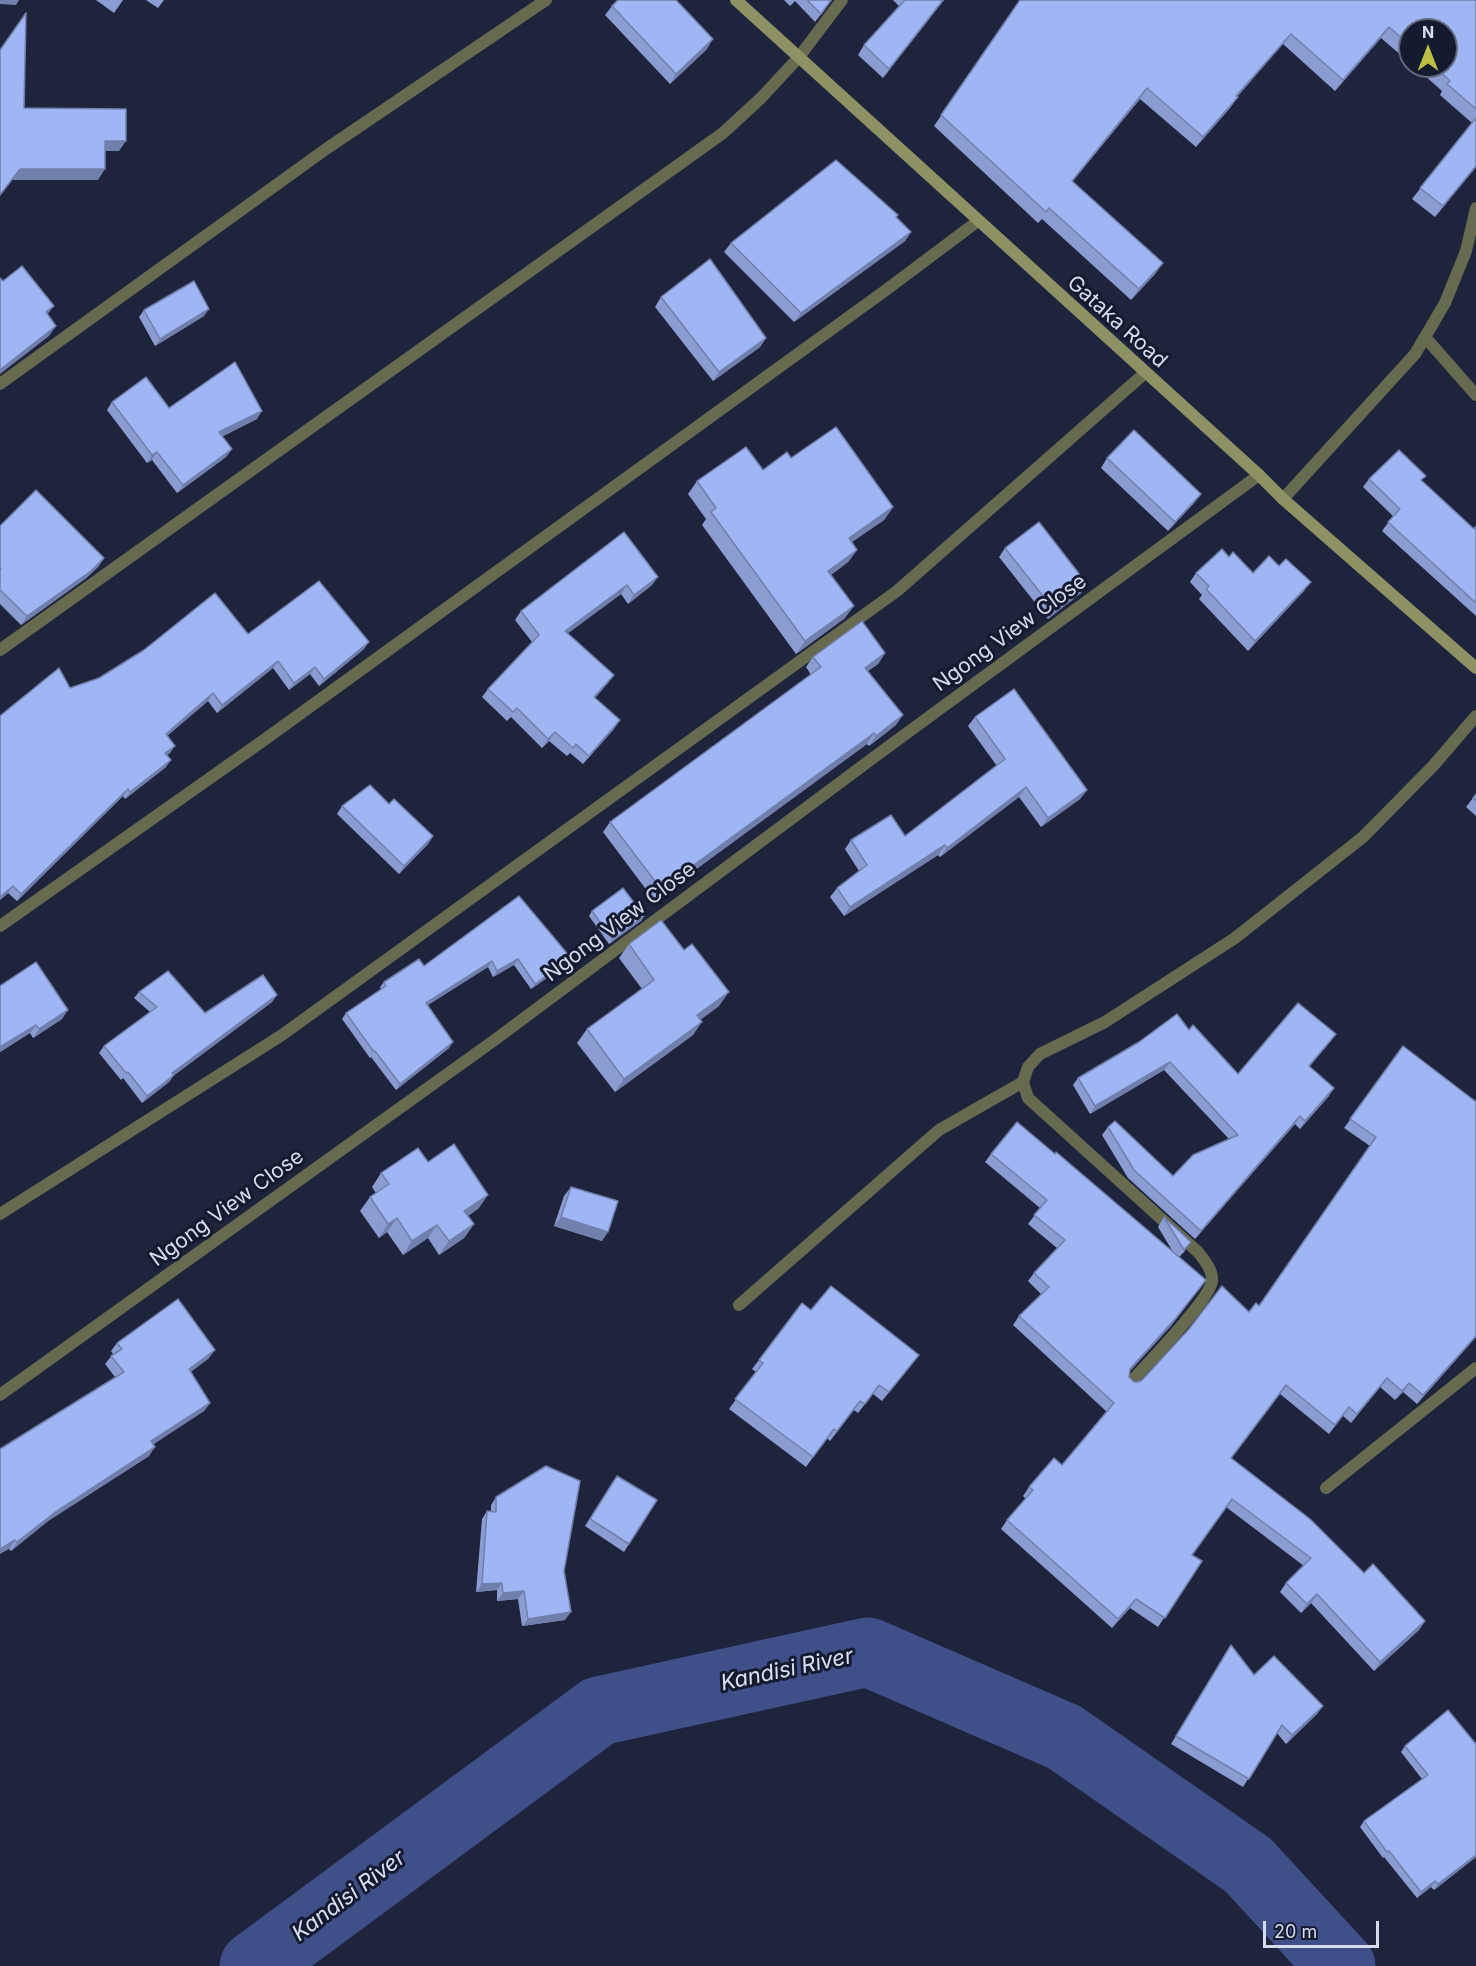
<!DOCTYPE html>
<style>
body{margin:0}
#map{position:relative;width:1476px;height:1966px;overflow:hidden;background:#1d243c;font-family:Inter,sans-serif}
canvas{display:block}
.north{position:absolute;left:1398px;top:18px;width:60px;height:60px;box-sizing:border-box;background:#141b31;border:2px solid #62687c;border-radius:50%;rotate:0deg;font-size:16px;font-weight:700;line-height:24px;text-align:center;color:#d6dcec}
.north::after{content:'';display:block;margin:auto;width:21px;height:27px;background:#bbc045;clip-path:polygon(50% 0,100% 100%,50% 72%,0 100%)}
.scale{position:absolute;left:1263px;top:1921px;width:116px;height:27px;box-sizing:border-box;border:3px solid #d6dcec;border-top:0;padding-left:8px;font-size:18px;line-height:21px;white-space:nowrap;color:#d6dcec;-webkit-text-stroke:4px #141b31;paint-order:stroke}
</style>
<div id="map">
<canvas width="1476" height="1966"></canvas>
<div class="north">N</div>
<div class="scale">20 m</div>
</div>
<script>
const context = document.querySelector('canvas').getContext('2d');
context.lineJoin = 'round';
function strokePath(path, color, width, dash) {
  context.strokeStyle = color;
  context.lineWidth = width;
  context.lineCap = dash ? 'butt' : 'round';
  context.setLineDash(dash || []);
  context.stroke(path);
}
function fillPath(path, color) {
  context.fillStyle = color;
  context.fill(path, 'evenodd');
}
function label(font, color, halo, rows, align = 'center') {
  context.font = font + ' Inter,sans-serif';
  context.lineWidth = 6;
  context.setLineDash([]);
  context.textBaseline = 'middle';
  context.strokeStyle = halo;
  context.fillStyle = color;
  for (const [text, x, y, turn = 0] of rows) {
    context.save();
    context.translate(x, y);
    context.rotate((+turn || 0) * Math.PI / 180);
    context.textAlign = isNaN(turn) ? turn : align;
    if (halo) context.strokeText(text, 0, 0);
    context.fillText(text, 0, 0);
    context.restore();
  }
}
strokePath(new Path2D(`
 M254,1966L599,1711L868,1652L1064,1737L1248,1865L1341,1966`), '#3f4f87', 69);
strokePath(new Path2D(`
 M1425,337L1476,395
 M0,384L326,149L546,0
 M1283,499L1415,354L1445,303L1466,251L1476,208
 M0,650L723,133L761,98L799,57L842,0
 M0,926L264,740L886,290L978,221
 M0,1214L282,1035L897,591L1145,373
 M739,1305L939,1130L1023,1082
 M1130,1383C1146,1365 1210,1300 1212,1281C1213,1270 1204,1260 1198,1252L1028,1098L1023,1082L1028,1067L1040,1054L1105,1022L1235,938L1363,837L1433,766L1476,716
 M0,1395L496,1039L877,755L1259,475
 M1326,1488L1476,1368`), '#686a4f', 12);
strokePath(new Path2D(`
 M736,0L1259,475L1283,499L1476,668`), '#8e9164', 12);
fillPath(new Path2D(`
 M96,0H123L114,13Z
 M146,0H164L158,8Z
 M784,0H832L815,22L795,1L790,6Z
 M893,0H944L883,78L858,55L864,45L899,6Z
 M1020,0H1476V167L1435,217L1412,199L1472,123L1440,95L1442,91L1414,66H1446L1410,30V63L1381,38L1335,91L1283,44L1237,97L1230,108L1196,147L1140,99L1072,182L1163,263L1155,274L1131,300L1042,219L1038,223L934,126Z
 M612,6L707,49L670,84L605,15Z
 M911,232L905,241L794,322L724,252L731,243Z
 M661,297L766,338L760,347L713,381L655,307Z
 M144,310L204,316L155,346L139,317Z
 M112,402L169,408L257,419L222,436L232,449L226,457L177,493L152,460L147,463L107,410Z
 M791,458L893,507L884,520L852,542L857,550L848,562L831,575L845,618L796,654L702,525L706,519L688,494L697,481L763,470Z
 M1107,458L1201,494L1194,503L1168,531L1101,468Z
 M1369,479L1422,481L1474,529L1476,526V616L1382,531L1393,516L1363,487Z
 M0,526L104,558L98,567L85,579L21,625L0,604Z
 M624,532L652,585L628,604L621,594L568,633L614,675L608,683L595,698L614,729L583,764L570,753L567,756L549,741L542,748L511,717L507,721L482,697L488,689L532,642L515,620L521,611Z
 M1005,548L1081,593L1048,619L999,557Z
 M1229,557L1253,573L1279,566L1304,591L1248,651L1199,599L1202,595L1190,582L1196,573Z
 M248,634L364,649L319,686L310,674L289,690L273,668L217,713L208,701L167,736L170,753L167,755L166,767L125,799L123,796L17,901L8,893L0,900V716L70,688Z
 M885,653L878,664L868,671L896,725L869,746L867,744L654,900L603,832L610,822L811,675L806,667L813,657Z
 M975,717L1087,790L1080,799L1041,827L1019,797L940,857L938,855L844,916L830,897L837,888L859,871L845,849L851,840L905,836L997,766L968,726Z
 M1476,794V816L1466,807Z
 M389,804L433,836L428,844L399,874L337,814L342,806Z
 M519,896L571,958L567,964L531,989L514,965L493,977L488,967L428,1005L449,1048L396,1090L371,1057L370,1058L342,1019L346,1013L381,989L380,987L384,982L424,966Z
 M592,911L644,916L641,921L609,944L589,916Z
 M629,944L684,950L719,1006L701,1019L693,1035L615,1092L577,1043L587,1029L642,989L619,958Z
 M0,986L62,1019L33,1038L30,1033L0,1052Z
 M139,992L205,1013L277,995L272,1002L174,1075L169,1082L142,1103L123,1078L121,1080L99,1053L104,1046L150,1012L134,998Z
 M1189,1030L1238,1074L1336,1034L1310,1066L1329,1096L1300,1129L1295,1124L1195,1239L1128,1178L1102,1135L1108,1127L1173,1176L1229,1139L1164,1070L1090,1114L1073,1085L1078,1078Z
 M1403,1046L1476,1337L1417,1404L1403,1392L1395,1400L1380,1387L1351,1423L1343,1416L1329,1434L1280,1394L1231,1459L1364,1573L1425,1621L1419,1630L1374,1671L1311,1603L1301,1613L1280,1592L1286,1583L1304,1566L1226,1507L1192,1555L1202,1561L1158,1627L1130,1608L1112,1628L1001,1529L1007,1520L1026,1499L1023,1496L1029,1487L1062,1465L1107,1412L1013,1325L1019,1316L1041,1294L1028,1281L1034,1273L1057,1248L1028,1224L1040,1208L985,1162L991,1154L1173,1252L1158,1227L1164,1217L1185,1251L1179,1257L1206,1280L1170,1327L1129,1371V1377L1134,1382H1138L1259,1306L1370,1146L1344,1128Z
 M428,1162L479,1208L468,1216L474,1224L464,1238L439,1255L428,1238L403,1255L387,1232L379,1238L360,1211L370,1197L376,1193L372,1187L381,1173Z
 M571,1187L602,1241L554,1226L564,1196Z
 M811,1310L919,1355L882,1401L873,1394L858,1413L854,1410L830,1441L827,1438L806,1467L729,1409L756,1372L752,1369L759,1360Z
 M117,1343L209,1358L190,1372L210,1403L204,1411L153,1444L149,1456L48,1521L11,1551L9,1549L115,1377L105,1364L113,1354L111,1351Z
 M612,1483L629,1544L624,1552L585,1526Z
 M496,1497L564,1571L565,1620L522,1626L518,1599L497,1601V1590L476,1592L482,1519L487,1511L491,1512V1505Z
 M1231,1645L1254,1675L1323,1706L1317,1714L1286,1744L1277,1733L1243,1787L1171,1744Z
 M1475,1743H1476V1857L1434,1890L1431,1887L1417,1898L1384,1857L1383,1858L1360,1827L1364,1821L1422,1779L1401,1752L1405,1746Z`), '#8a9cd2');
fillPath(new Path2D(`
 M0,0H19L16,5L0,4Z
 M943,0H944L883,78L889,69Z
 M1389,27L1381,38L1335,91L1343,80Z
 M1291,34L1283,44L1228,107L1236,96Z
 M713,39L707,49L670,84L676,74Z
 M1147,88L1140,99L1064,192L1072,181Z
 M1238,97L1230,108L1196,147L1203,137Z
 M105,141H126L119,151H98Z
 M1476,166V167L1435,217L1443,206Z
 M20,169H105L98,180H12L0,196Z
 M911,232L905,241L794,322L801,313Z
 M1163,263L1155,274L1131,300L1139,289Z
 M54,306L46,316V312Z
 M209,309L204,316L155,346L160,339Z
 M56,326L49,336L0,374V370Z
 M766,338L760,347L713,381L719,372Z
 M262,411L257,419L214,441L219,432Z
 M232,449L226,457L177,493L183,485Z
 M157,452L152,460L147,463L152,455Z
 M1201,494L1194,503L1168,531L1175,522Z
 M893,507L884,520L840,550L849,538Z
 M857,550L848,562L820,583L828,571Z
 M104,558L98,567L85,579L21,625L27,616Z
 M658,577L652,585L628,604L634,595Z
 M1311,582L1304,591L1248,651L1255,641Z
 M1087,584L1081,593L1048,619L1054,610Z
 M627,585L621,594L559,640L565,631Z
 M854,606L845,618L796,654L805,641Z
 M369,642L364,649L319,686L324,679Z
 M885,653L878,664L858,678L865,668Z
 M278,661L273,668L217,713L222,705Z
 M315,667L310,674L289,690L294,683Z
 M614,675L608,683L588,706L594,697Z
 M213,693L208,701L161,741L166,734Z
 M903,715L896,725L869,746L876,736Z
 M620,720L614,729L583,764L589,756Z
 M555,732L549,741L542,748L548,739Z
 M874,733L867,744L654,900L661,889Z
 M175,746L170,753L160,760L165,753Z
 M171,760L166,767L125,799L130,792Z
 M1026,787L1019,797L940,857L947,848Z
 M128,789L123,796L17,901L21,894Z
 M1087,790L1080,799L1041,827L1048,818Z
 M433,836L428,844L399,874L404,866Z
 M945,845L938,855L844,916L850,907Z
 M13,886L8,893L0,900V898Z
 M644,916L641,921L609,944L613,940Z
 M571,958L567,964L531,989L535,984Z
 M518,959L514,965L493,977L497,971Z
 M492,961L488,967L422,1008L426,1003Z
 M729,992L719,1006L688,1029L697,1015Z
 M277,995L272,1002L168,1080L172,1073Z
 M68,1010L62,1019L33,1038L39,1029Z
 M702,1022L693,1035L615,1092L624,1079Z
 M36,1025L30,1033L0,1052V1047Z
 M1336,1034L1330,1042L1303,1074L1309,1066Z
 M453,1042L449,1048L396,1090L400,1084Z
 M1170,1062L1164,1070L1090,1114L1095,1106Z
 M174,1075L169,1082L142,1103L147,1096Z
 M1334,1088L1329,1096L1300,1129L1305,1121Z
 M1300,1116L1295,1124L1195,1239L1201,1231Z
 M488,1195L479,1208L454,1224L464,1211Z
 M561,1217L608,1232L602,1241L554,1226Z
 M397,1218L387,1232L379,1238L388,1224Z
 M474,1224L464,1238L439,1255L449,1241Z
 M437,1225L428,1238L403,1255L412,1241Z
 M1206,1280L1170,1327L1124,1378L1130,1369Z
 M1476,1336V1337L1417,1404L1423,1395Z
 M215,1350L209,1358L183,1378L189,1369Z
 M1387,1378L1380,1387L1351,1423L1357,1414Z
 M1409,1383L1403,1392L1395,1400L1402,1391Z
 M210,1403L204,1411L145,1450L151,1441Z
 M155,1447L149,1456L48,1521L11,1551L17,1542L54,1513Z
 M15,1540L9,1549L0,1554V1549Z
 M502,1583L497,1590L476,1592L482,1584Z
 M524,1591L518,1599L497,1601L503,1593Z
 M1317,1594L1311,1603L1301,1613L1307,1604Z
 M1136,1599L1130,1608L1112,1628L1118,1619Z
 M571,1612L565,1620L522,1626L528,1619Z
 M1425,1621L1419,1630L1374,1671L1380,1662Z
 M1323,1706L1317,1714L1286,1744L1292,1735Z
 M1476,1855V1857L1434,1890L1438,1884Z
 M1435,1881L1431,1887L1417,1898L1421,1892Z`), '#707fab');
const building = new Path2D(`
 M618,0H676L713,39L676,74L612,6Z
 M807,0H831L821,14Z
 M905,0H943L889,69L864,45Z
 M1020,0H1476V109L1447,84L1450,81L1434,66H1446V30H1410V45L1389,27L1343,80L1291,34L1236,96L1238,97L1203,137L1147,88L1072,181L1163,263L1139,289L1049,208L1046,212L941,115Z
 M26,13L24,108L126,109V141H105V169H20L0,195V50Z
 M1476,118V166L1443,206L1420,188Z
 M836,160L898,215L896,217L911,232L801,313L731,243Z
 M710,259L766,338L719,372L661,297Z
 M22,266L54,306L46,312L56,326L0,370V278L3,281Z
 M194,281L209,309L160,339L144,310Z
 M235,362L262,411L219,432L232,449L183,485L157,452L152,455L112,402L146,377L169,408Z
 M836,427L893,507L849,538L857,550L828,571L854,606L805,641L711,512L716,508L697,481L746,447L763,470L787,452L791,458Z
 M1134,430L1201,494L1175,522L1107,458Z
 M1399,450L1426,476L1421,480L1474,529L1476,526V603L1388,522L1400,509L1369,479Z
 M36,490L104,558L91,571L27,616L0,590V570L1,569L0,568V526Z
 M1039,522L1087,584L1054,610L1005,548Z
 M624,532L658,577L634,595L627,585L565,631L614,675L594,697L620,720L589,756L576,744L573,748L555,732L548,739L517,708L513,712L488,689L539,635L521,611Z
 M1222,549L1229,557L1233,552L1253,573L1269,556L1279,566L1286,559L1311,582L1255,641L1206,589L1209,586L1196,573Z
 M319,581L369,642L324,679L315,667L294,683L278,661L222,705L213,693L166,734L175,746L165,753L171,760L130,792L128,789L21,894L13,886L0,897V716L59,668L70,688L99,678L144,650L215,593L248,634Z
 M862,621L885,653L865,668L903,715L876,736L874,733L661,889L610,822L821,667L813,657Z
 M1014,689L1087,790L1048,818L1026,787L947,848L945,845L850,907L837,888L867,865L851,840L891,815L905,836L1005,759L975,717Z
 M370,785L389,804L394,799L433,836L404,866L342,806Z
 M1476,794V801L1473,798Z
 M623,888L644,916L613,940L592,911Z
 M519,896L571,958L535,984L518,959L497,971L492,961L426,1003L453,1042L400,1084L375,1051L374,1052L346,1013L386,986L384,982L419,959L424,966Z
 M661,920L684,950L692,944L729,992L697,1015L702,1022L624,1079L587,1029L654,980L629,944Z
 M36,962L68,1010L39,1029L36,1025L0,1047V986Z
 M168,971L205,1013L263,975L277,995L172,1073L174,1075L147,1096L128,1072L126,1073L104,1046L157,1007L139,992Z
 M1298,1003L1336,1034L1309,1066L1334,1088L1305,1121L1300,1116L1201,1231L1134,1170L1108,1127L1115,1121L1173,1176L1193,1155L1238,1135L1170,1062L1095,1106L1078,1078L1139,1042L1177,1014L1189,1030L1193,1025L1238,1074Z
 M1403,1046L1475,1101H1476V1336L1423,1395L1409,1383L1402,1391L1387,1378L1357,1414L1349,1407L1335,1425L1286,1385L1231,1458L1310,1519L1364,1573L1373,1564L1425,1621L1380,1662L1317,1594L1307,1604L1286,1583L1311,1558L1232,1499L1192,1555L1202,1561L1165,1618L1136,1599L1118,1619L1007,1520L1033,1490L1029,1487L1054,1458L1062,1465L1114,1403L1019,1316L1049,1287L1034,1273L1065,1240L1034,1215L1047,1200L991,1154L1017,1122L1055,1154L1056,1152L1206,1280L1176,1318L1130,1369L1129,1377L1134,1382H1138L1142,1380L1189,1329L1222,1286L1249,1312L1256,1303L1259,1306L1376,1137L1350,1119Z
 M454,1144L488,1195L464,1211L474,1224L449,1241L437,1225L412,1241L397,1218L388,1224L370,1197L389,1184L381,1173L418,1148L428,1162Z
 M571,1187L618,1201L608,1232L561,1217Z
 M1164,1217L1191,1242L1184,1250Z
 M831,1286L919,1355L889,1392L879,1385L865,1404L860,1401L837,1431L834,1429L813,1457L735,1399L763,1363L759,1360L802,1303L811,1310Z
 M178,1299L215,1350L189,1369L210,1403L151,1441L155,1447L54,1513L17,1542L15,1540L0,1549V1449L124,1372L111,1356L122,1349L117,1343Z
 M546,1466L580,1481L564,1571L571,1612L528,1619L524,1591L503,1593L502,1583L482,1584L487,1511L496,1512V1497Z
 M617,1476L657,1500L629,1544L590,1519Z
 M1231,1645L1254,1675L1274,1656L1323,1706L1292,1735L1282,1725L1249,1779L1176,1736Z
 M1448,1710L1475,1743H1476V1855L1438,1884L1435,1881L1421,1892L1389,1851L1387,1852L1364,1821L1428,1775L1405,1746Z`);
fillPath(building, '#a0b5f4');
strokePath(building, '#707fab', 1.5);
label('21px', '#d6dcec', '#141b31', [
 ["Gataka Road",1117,322,42],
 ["Ngong View Close",1010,633,-36],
 ["Ngong View Close",620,922,-37],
 ["Ngong View Close",227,1208,-36]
]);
label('italic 22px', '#dae1f2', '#141b31', [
 ["Kandisi River",787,1670,-12],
 ["Kandisi River",349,1896,-37]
]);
</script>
